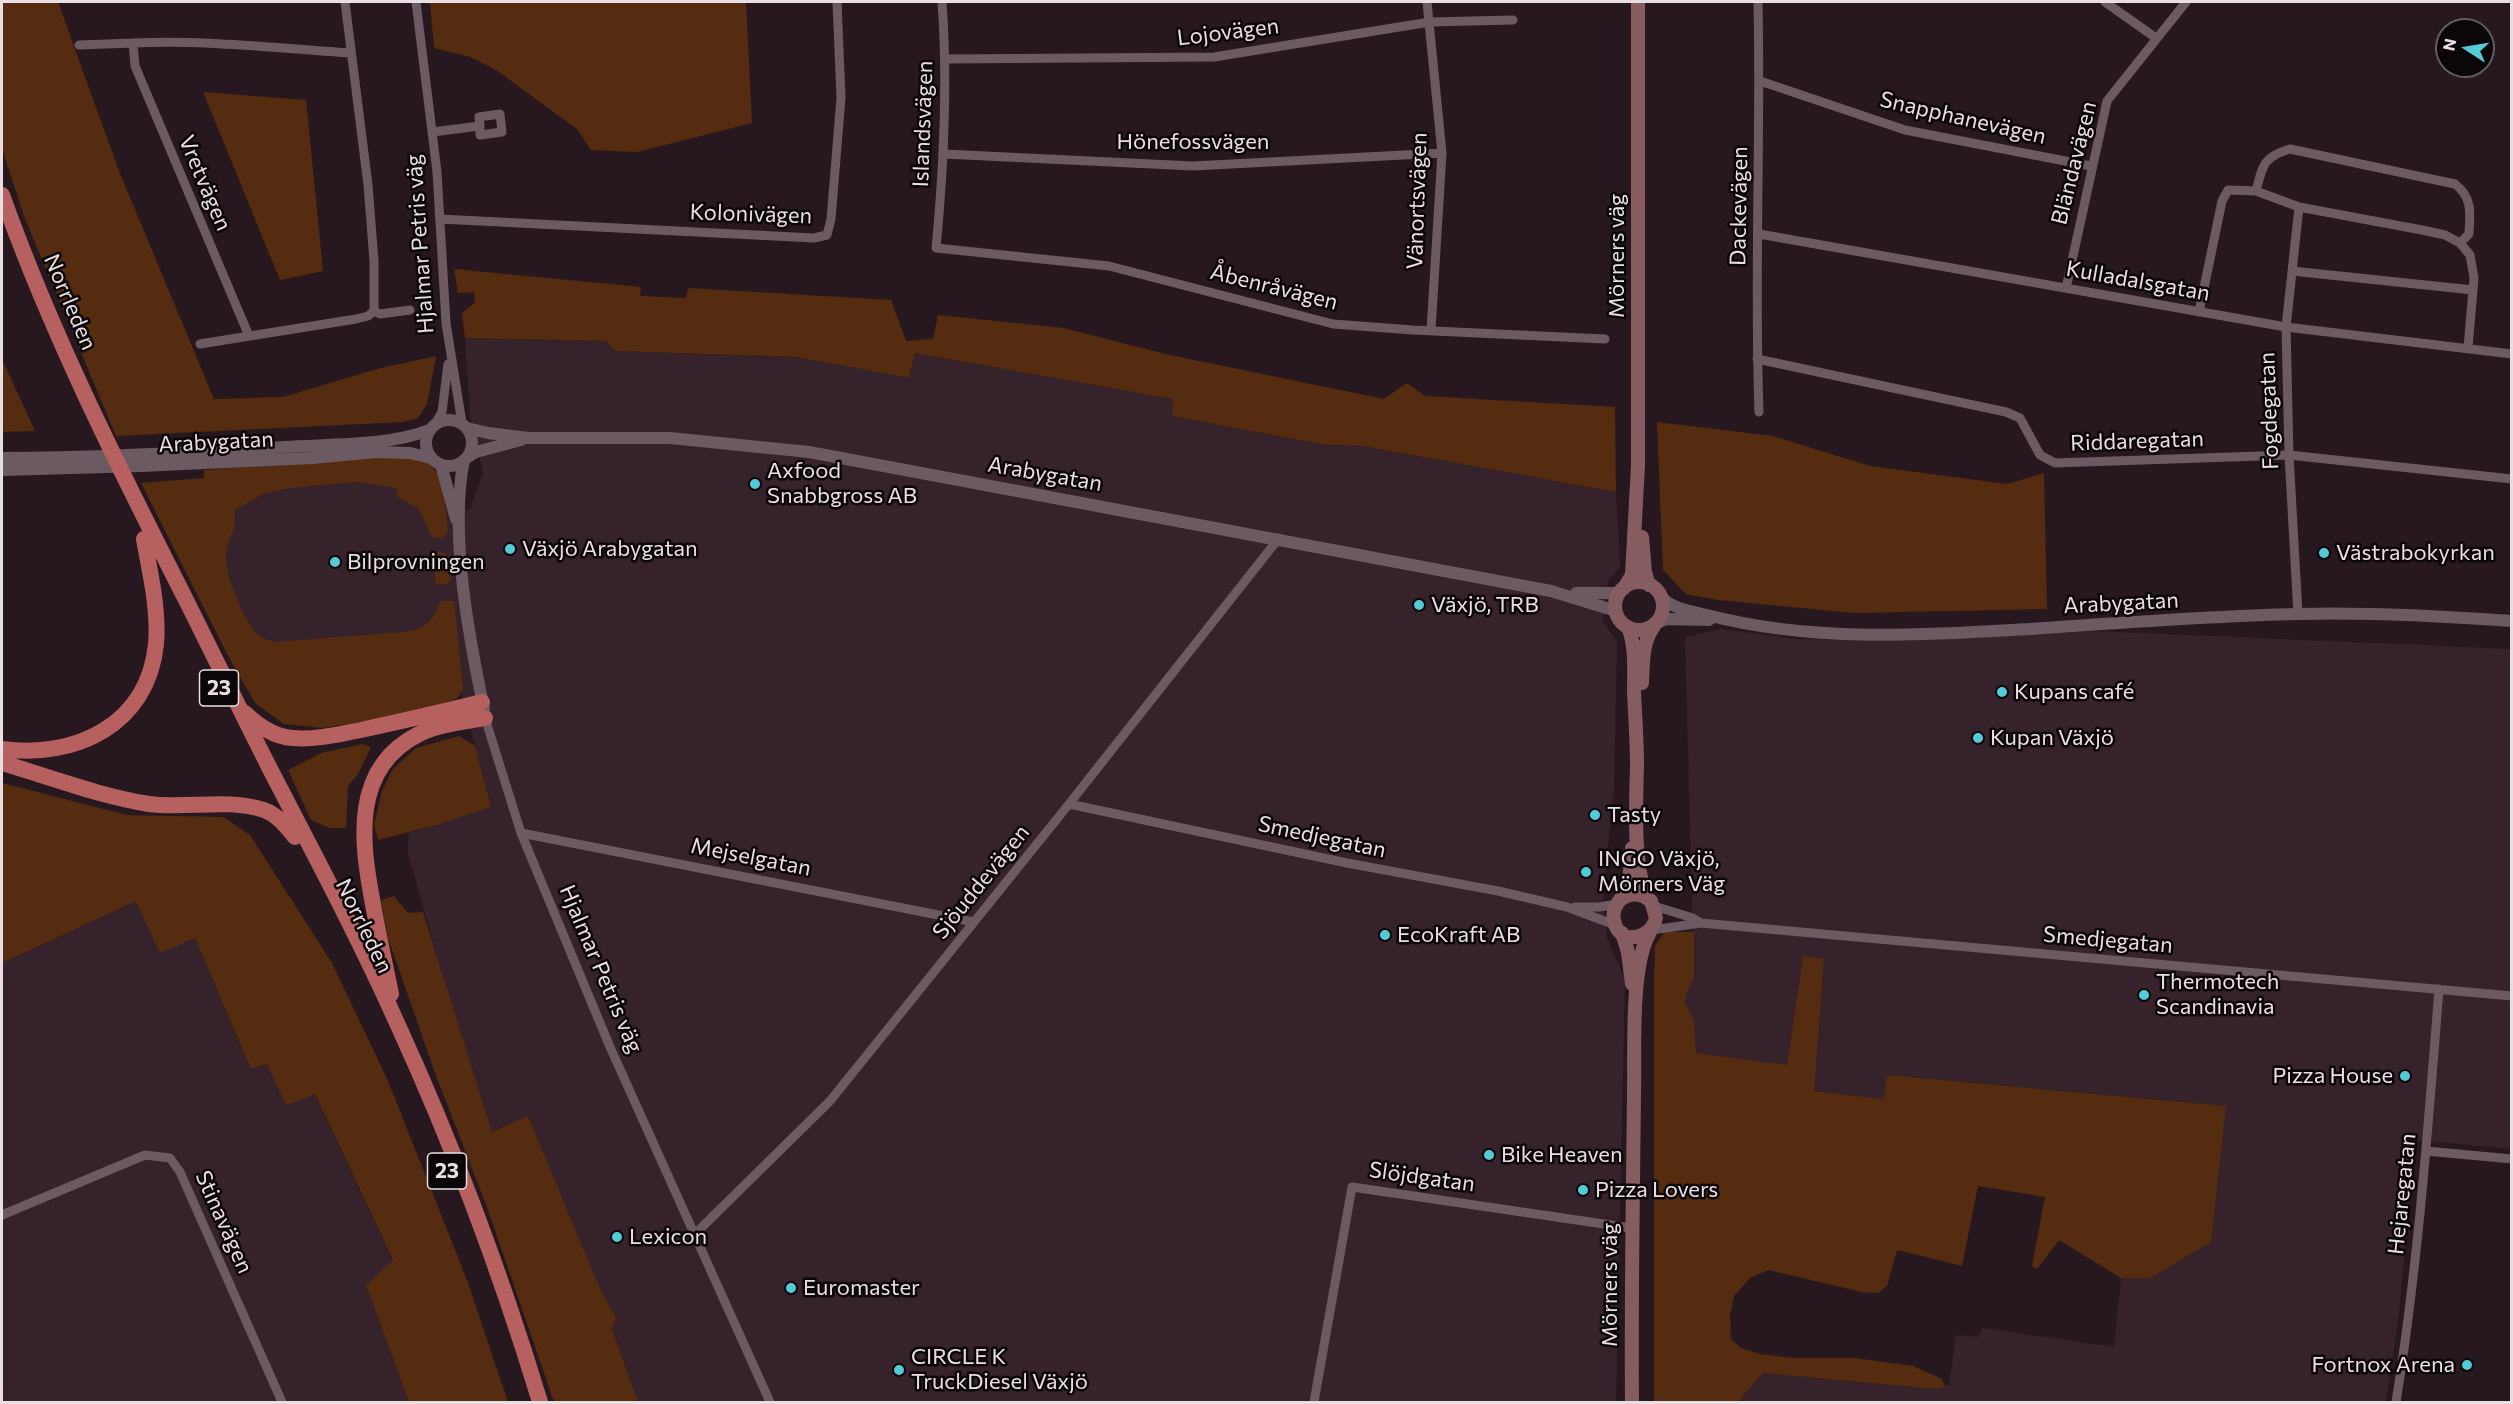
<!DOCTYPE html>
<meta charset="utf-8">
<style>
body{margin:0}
#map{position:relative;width:2513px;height:1404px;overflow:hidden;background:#26181e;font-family:Commissioner,sans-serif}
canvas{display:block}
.frame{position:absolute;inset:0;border:3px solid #e9dfe2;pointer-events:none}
.north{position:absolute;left:2435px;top:18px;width:60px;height:60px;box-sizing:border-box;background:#0b0608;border:2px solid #645d5f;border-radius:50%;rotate:282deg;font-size:16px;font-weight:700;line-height:24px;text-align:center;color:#e9dfe2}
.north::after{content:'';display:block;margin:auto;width:21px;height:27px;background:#52cbd7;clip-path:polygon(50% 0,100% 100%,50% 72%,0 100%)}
</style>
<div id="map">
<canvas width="2513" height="1404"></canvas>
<div class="frame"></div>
<div class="north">N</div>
</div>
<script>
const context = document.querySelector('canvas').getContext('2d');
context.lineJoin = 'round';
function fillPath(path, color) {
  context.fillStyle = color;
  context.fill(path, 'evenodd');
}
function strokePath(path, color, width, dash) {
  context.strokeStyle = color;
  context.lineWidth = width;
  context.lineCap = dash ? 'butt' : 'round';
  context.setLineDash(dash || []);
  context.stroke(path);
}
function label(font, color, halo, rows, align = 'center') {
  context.font = font + ' Commissioner,sans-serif';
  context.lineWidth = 5;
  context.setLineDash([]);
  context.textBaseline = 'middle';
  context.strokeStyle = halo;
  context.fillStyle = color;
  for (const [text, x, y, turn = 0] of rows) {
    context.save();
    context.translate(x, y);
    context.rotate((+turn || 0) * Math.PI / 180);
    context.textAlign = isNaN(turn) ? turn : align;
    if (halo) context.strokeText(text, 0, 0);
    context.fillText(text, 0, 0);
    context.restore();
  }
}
fillPath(new Path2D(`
 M465,338L606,341L615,351L796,357L909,378L915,353L1174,399L1172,416L1326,445L1363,446L1616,492L1620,568L1608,580L1603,622L1617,641L1614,787L1603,897L1607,938L1625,980L1616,1402H638L612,1329L616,1317L601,1291L528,1117L492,1132L444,981L407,849L409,833L491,807L459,685L273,696L204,540L240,493L352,478L398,484L424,511L470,510L483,473L470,416Z
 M1722,629L1796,639L1905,641L2095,631L2511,649V1149L2416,1140L2398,1322L2386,1402H1738L1763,1373L1935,1389L1942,1388L1944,1385H1949L1956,1335L1978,1337L1982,1328L2114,1347L2121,1278H2150L2226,1106L1887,1075L1885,1099L1813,1091L1824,960L1803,956L1787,1065L1695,1053L1694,1020L1685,1002V994L1694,978L1685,637Z
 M136,901L195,938L251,1069L267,1064L314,1093L393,1261L366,1285L409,1402H2V963Z`), '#36222a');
fillPath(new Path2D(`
 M2,2H58L119,171L214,399L283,397L377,369L436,356L427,404L418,418L403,422L116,436L25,219L2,149Z
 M430,2H746L752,123L637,152L591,150L577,129L496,70L471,57L434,48Z
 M203,92L306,100L323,271L280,280Z
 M454,269L641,287L640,296L686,298L688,288L891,300L906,341L933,339L938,315L1064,328L1165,354L1384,399L1407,383L1425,396L1615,407L1616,492L1363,446L1326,445L1172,416L1173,399L915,353L909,378L796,357L615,351L606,341L465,338L462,313L475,303L474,292L458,293Z
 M2,359L35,431L2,432Z
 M1657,422L1773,436L1870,466L2007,484L2044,473L2047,609L1854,613L1718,600L1686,594L1663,570Z
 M365,458C382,458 402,455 418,458C447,465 445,508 448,532L441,539L432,537L418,508L396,496L397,488L357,482L288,488L263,494L234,511C238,530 227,538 226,556C224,574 246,627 261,637C265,640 271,640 275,642L404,632C424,629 435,620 440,601H454L463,688L458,698L440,705L380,719L322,728L284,724L255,703L227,654L141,483L204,478V470Z
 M432,551L445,553L449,558L451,581L443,585L436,584Z
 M459,736L475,746L491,807L436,825L378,840L374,825L382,791L393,769L416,748Z
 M362,744L371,747L358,774L348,786L346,828H330L311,820L288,770L321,753Z
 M2,783L127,815L223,817L250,835L332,963L388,1081L467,1280L508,1402H409L366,1285L393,1260L315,1094L286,1105L267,1064L251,1069L195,938L160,953L136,901L2,963Z
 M394,896L408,913L423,912L492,1132L528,1116L601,1291L616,1317L612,1329L638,1402H554L488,1210L435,1073L388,938L381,900Z
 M1664,932H1694V978L1686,994L1685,1002L1694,1020L1696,1053L1787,1065L1803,956L1824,959L1814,1091L1884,1099L1887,1075L2226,1106L2211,1242L2150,1278H2121L2059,1240L2037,1269L2032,1266L2045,1197L1978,1186L1962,1266L1897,1250L1887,1286L1878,1293L1862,1292L1768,1270L1750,1278L1734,1296L1730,1315L1731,1339L1741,1348L1760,1354L1792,1358H1855L1913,1366L1942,1379L1944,1385L1942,1388L1935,1389L1763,1373L1738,1402H1654V981L1655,946Z`), '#552c0f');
strokePath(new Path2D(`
 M416,2L437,172L446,323L462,423
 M942,2C948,84 944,165 936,248L1109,266L1333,324L1413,330L1605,339
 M1427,2L1442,153L1431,330
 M1758,2C1761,138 1754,275 1759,412
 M2105,2L2156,38
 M79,45L133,43
 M946,59L1214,57L1430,22L1513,20
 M1760,81L1905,130L2091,166
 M432,132L480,126V135L502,132L500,114L479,117L480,126
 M944,154L1193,166L1442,153
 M2256,191C2263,165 2263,157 2290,149L2455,184C2473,198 2470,213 2469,234L2460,243
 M440,219L814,238L827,235L831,219L841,98L837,2
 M1759,234L2286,327L2512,354
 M2292,271L2473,290
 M2066,288L2107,101L2186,2
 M374,311L380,314L410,310
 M2199,312L2222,201L2228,190L2256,191L2299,207L2422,230L2445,235L2460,243L2470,255L2474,278L2468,348
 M249,336L135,66L133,43C206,40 278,48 351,53
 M200,344L356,319L368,316L374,311V261L368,185L345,2
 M1757,359L2006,412L2020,418L2040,455L2055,463L2289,455L2512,479
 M435,424L442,412L448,364
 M2298,614L2289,455L2286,327L2299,207
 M485,718L521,833L610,1047L770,1402
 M1069,804L1347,863L1498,891L1567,907L1615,925
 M521,833L974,922
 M1654,906L1693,918L1701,923
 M1575,907H1599L1617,904
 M1652,930L1701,923L2512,996
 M2426,1151L2512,1159
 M2,1215L145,1155L170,1158L180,1172L282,1402
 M696,1233L830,1101L1069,804L1279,538
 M1314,1402L1352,1187L1631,1228
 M2396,1402C2418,1266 2428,1127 2439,989`), '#6b5a61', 9);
strokePath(new Path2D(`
 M426 443a23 23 0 1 1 46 0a23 23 0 1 1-46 0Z
 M467,428L488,433L528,438H670L809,452L1551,591L1616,611
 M468,457L476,452L521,440
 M2,458C96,458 190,452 285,447C328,444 390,446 429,430
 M464,460C449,532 469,638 484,709
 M441,465L456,519
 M2,470L141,466L312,458L376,452L410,453L431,458
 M1576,593H1620
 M1661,597C1673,609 1691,611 1707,615C1807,641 1910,636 2013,630C2108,624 2203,616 2298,614C2370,612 2440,616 2512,621
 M1657,623L1666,619L1709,620`), '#6b5a61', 12);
strokePath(new Path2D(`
 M1642,537L1645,572L1649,585
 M1615 606a24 24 0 1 1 48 0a24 24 0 1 1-48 0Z
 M1624,588L1632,575L1638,465V2
 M1628,627C1636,646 1634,671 1634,691C1635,716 1637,740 1637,765C1636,808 1633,856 1646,898
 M1642,683C1643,663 1642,642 1654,626
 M1620,900C1631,892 1641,893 1651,901L1656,918C1651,940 1618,946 1614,920C1611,907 1621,901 1625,891C1631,878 1631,862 1632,848
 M1622,933L1628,952L1632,984
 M1632,1402C1631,1299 1633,1197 1634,1093C1635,1053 1630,965 1650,932`), '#875c61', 14);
strokePath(new Path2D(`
 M2,195C52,335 119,468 186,600C214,656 241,712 269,767C313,852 358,936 397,1023C453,1145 501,1274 540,1402
 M245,713C259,726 274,737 293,738C316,740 339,734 361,730C402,721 442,712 482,702
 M2,749C75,759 148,725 156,644C159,609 150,573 144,539
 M2,763C50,777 99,796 149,804C186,809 228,798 264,810C278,815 286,826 295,837
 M391,994C385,964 378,934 373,904C361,842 351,768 419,734C439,724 464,722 485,718`), '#b66060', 16);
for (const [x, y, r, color] of [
 [755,484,6,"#52cbd7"],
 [510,549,6,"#52cbd7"],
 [2324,553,6,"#52cbd7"],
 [335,562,6,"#52cbd7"],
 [1419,605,6,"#52cbd7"],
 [2002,692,6,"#52cbd7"],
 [1978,738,6,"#52cbd7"],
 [1595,815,6,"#52cbd7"],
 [1586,872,6,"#52cbd7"],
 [1385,935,6,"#52cbd7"],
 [2144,995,6,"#52cbd7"],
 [2405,1076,6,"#52cbd7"],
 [1489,1155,6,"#52cbd7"],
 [1583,1190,6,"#52cbd7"],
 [617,1237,6,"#52cbd7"],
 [791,1288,6,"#52cbd7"],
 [2467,1365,6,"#52cbd7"],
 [899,1370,6,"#52cbd7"]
]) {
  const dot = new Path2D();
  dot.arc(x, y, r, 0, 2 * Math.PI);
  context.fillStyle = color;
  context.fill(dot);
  strokePath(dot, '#0b0608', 2);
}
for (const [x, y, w] of [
 [219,688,39],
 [447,1171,39]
]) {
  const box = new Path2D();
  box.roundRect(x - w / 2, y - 18, w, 36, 4.5);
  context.fillStyle = '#0b0608';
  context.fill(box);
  strokePath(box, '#e9dfe2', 1.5);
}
label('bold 21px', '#e9dfe2', null, [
 ["23",219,688],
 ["23",447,1171]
]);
label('22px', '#e9dfe2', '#0b0608', [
 ["Lojovägen",1228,32,-7],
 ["Snapphanevägen",1963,118,13],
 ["Islandsvägen",923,124,-88],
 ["Hönefossvägen",1193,142],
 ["Bländavägen",2074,163,-76],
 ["Vretvägen",205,183,67],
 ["Vänortsvägen",1417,201,-88],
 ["Dackevägen",1739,206,-89],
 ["Kolonivägen",751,214,2],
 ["Hjalmar Petris väg",420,244,-94],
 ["Mörners väg",1617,256,-90],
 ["Kulladalsgatan",2138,281,10],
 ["Åbenråvägen",1274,287,14],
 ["Norrleden",70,302,67],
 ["Fogdegatan",2269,411,-92],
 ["Riddaregatan",2137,441,-2],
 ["Arabygatan",216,442,-3],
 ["Arabygatan",1045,474,10],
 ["Arabygatan",2121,603,-3],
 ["Smedjegatan",1322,837,12],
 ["Mejselgatan",751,857,11],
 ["Sjöuddevägen",981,882,-51],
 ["Norrleden",364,926,64],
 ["Smedjegatan",2108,940,5],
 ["Hjalmar Petris väg",601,969,67],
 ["Slöjdgatan",1422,1177,8],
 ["Hejaregatan",2402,1194,-84],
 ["Stinavägen",224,1222,66],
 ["Mörners väg",1610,1285,-90]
]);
label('22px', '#e9dfe2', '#0b0608', [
 ["Axfood",767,471],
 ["Snabbgross AB",767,496],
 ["Växjö Arabygatan",522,549],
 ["Västrabokyrkan",2336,553],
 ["Bilprovningen",347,562],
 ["Växjö, TRB",1431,605],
 ["Kupans café",2014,692],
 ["Kupan Växjö",1990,738],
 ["Tasty",1607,815],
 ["INGO Växjö,",1598,859],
 ["Mörners Väg",1598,884],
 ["EcoKraft AB",1397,935],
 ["Thermotech",2156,982],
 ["Scandinavia",2156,1007],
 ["Pizza House",2393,1076,"right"],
 ["Bike Heaven",1501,1155],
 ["Pizza Lovers",1595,1190],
 ["Lexicon",629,1237],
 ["Euromaster",803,1288],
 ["CIRCLE K",911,1357],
 ["TruckDiesel Växjö",911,1382],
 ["Fortnox Arena",2455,1365,"right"]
], 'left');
</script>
